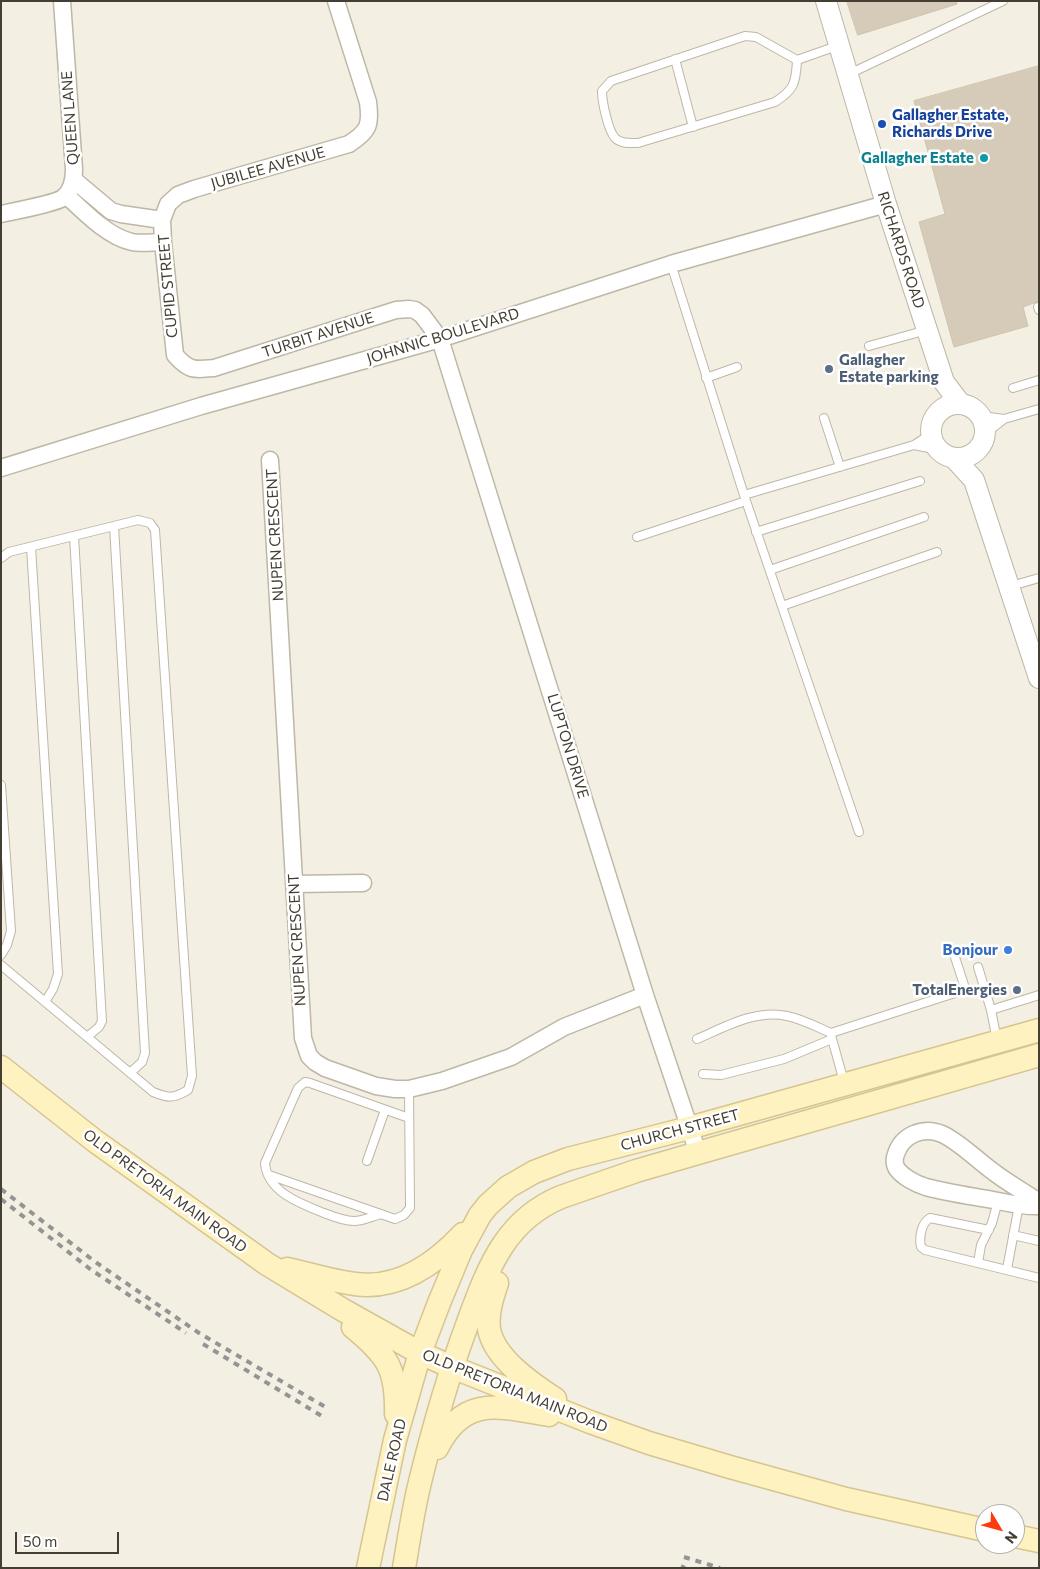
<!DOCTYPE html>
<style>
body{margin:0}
#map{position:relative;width:1040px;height:1569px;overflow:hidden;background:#f3efe3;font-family:Commissioner,sans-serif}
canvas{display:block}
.frame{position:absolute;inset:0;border:2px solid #453f33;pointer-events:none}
.north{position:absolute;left:975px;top:1504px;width:50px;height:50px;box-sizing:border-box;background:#fff;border:1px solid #b5b2ad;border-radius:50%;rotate:127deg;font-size:14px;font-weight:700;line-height:20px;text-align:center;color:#453f33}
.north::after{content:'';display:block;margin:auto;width:18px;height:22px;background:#ff3a0e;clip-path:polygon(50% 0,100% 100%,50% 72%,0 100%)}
.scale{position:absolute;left:15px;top:1532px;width:104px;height:22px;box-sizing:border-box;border:2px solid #453f33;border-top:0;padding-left:6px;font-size:15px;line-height:18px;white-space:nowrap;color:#453f33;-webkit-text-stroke:4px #fff;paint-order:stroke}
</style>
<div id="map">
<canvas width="1040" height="1569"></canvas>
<div class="frame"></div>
<div class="north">N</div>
<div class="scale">50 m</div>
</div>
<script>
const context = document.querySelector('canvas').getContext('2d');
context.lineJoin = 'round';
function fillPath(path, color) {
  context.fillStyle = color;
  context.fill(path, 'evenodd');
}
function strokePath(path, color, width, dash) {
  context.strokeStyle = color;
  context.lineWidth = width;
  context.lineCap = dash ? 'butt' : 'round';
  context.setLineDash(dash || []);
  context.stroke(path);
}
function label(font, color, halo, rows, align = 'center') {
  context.font = font + ' Commissioner,sans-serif';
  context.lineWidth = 5;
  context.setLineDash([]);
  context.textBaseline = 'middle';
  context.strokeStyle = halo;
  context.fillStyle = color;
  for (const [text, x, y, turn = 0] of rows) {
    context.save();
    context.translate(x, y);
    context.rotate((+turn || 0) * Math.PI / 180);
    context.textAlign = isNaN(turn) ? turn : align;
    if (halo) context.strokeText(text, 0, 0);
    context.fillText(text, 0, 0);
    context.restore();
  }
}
const building = new Path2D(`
 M847,1H956L957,4L858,35Z
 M1039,66V301L1023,307L1028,326L954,347L919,222L945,214L914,101Z`);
fillPath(building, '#d5cbb8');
strokePath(building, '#d0c3ab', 1);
const service = new Path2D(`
 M675,59L693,127
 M797,60C796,83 794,90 775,102L638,143C630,143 621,144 615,138C608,130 602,102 602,91L611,81L745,36L756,37L797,60L837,46
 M849,74L1003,1
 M671,264L744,495L859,832
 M1038,307L1039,310
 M869,346L927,330
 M706,378L737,367
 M1013,388L1039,380
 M982,416L1004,419
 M824,418L840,467
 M986,433L1004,419L1039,409
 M914,445L939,450
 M744,495L914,445L931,434
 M114,526L145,1053L142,1062L130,1073
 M756,532L920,481
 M74,536L102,1021L99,1027L87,1037
 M637,537L746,501
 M31,547L58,974L53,989L45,1002
 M1,558L9,552L138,520L150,523L155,530L192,1076L188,1090C173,1099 168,1098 153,1092L1,965
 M770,570L924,517
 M1011,586L1039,578
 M782,606L937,552
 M1,785L11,931L7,945L1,955
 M978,967L991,1010L997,1040
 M991,1010L1039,995
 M831,1035L844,1082
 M697,1039C725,1027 756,1009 787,1016C802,1019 817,1027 831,1033L955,993L960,991L964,985L953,951
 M703,1074L721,1075L784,1059L832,1039
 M367,1161L385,1110
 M269,1175L395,1219L404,1215L410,1208L409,1089
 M381,1214C373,1216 363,1221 354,1221C344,1221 334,1217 324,1213C301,1204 267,1192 265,1163L298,1088L305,1082L310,1083L409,1118
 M989,1230L930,1218C921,1223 919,1238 921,1247L925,1250L1039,1278
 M1013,1235L1039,1241
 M978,1263L981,1245L992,1223L998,1201
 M1007,1269L1019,1205`);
const minor = new Path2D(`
 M336,1L368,102C371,125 369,131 349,144L194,189L178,195L168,204L162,220L163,242L175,355C189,371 194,370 214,368L396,310L409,309L415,310L422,315L440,339L645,995L698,1153
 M74,180L111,211L121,214L162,220
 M66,195C83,211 108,237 132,242C141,244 153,242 163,242
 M1,214C15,211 53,204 63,198C72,191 74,179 74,169L62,1
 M270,460L303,1038L309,1056L315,1062L325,1068L376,1086L395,1089H409L442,1081L511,1057L564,1027L645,995
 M1,468L201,406L440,339L671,264L886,204
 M294,884L363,883
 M1039,1202C1023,1191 1006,1182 991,1170C976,1159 958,1141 942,1134C923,1126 902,1135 896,1154C894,1159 894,1164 897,1169C903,1177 916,1184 926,1187C948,1193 971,1196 993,1200C1008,1203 1024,1207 1039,1206`);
const tertiary = new Path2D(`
 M826,1L886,204L944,382L960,403
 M931 431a27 27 0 1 1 54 0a27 27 0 1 1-54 0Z
 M954,458L974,480L1039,678`);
const secondary = new Path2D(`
 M1,1067L95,1141L267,1264L343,1310L420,1353L452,1367L590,1422L649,1443L730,1467L846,1499L985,1530
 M287,1269C310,1274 332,1281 355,1284C398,1290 435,1264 463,1234
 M497,1283C492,1298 487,1313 489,1329C494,1358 532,1384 555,1399
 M353,1327C387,1355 397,1368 396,1414
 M437,1448C464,1394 500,1407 549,1415
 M1015,1536L1039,1541
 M368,1568L395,1440L420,1353L439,1303L461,1250L480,1215L488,1205L508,1187L534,1172L568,1159L689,1128L1039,1030
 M404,1568C409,1539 413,1510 420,1482C433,1429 448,1376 467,1325C477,1298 487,1269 503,1245C517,1224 537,1207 561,1197L636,1171L698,1153L1039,1055`);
strokePath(service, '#bfb7a6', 10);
strokePath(minor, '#bfb7a6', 19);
strokePath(tertiary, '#bfb7a6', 22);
strokePath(secondary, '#d5c590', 25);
strokePath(service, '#fff', 8);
strokePath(minor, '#fff', 16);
strokePath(tertiary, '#fff', 20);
strokePath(secondary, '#fff2c1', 22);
strokePath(new Path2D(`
 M1,1189L94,1261L199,1333L327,1408
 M1,1199L90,1269L186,1333
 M203,1344L325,1418
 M684,1557L720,1568
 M681,1566L685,1568`), '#949494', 4, [6, 6]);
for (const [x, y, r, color] of [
 [882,124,5,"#1a4fb4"],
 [984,158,5,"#0f9aa8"],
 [829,369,5,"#5c6f8a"],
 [1008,950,5,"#3f7fe0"],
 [1017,990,5,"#5c6f8a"]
]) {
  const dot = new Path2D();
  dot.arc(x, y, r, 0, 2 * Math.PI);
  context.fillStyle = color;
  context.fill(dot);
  strokePath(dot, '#fff', 2);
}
label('bold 15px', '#164399', '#fff', [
 ["Gallagher Estate,",892,115],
 ["Richards Drive",892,132]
], 'left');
label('15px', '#453f33', '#fff', [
 ["QUEEN LANE",70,118,-94],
 ["JUBILEE AVENUE",268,168,-16],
 ["RICHARDS ROAD",901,250,72],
 ["CUPID STREET",168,286,-95],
 ["TURBIT AVENUE",318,335,-18],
 ["JOHNNIC BOULEVARD",443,336,-17],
 ["NUPEN CRESCENT",275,535,-93],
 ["LUPTON DRIVE",568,746,73],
 ["NUPEN CRESCENT",297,940,-93],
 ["CHURCH STREET",680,1130,-15],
 ["OLD PRETORIA MAIN ROAD",165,1191,36],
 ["OLD PRETORIA MAIN ROAD",515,1391,22],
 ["DALE ROAD",392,1460,-77]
]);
label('bold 15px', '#0d838f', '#fff', [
 ["Gallagher Estate",974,158]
], 'right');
label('bold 15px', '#4e5e75', '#fff', [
 ["Gallagher",839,360],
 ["Estate parking",839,377],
 ["TotalEnergies",1007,990,"right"]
], 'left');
label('bold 15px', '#366cbe', '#fff', [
 ["Bonjour",998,950]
], 'right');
</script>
